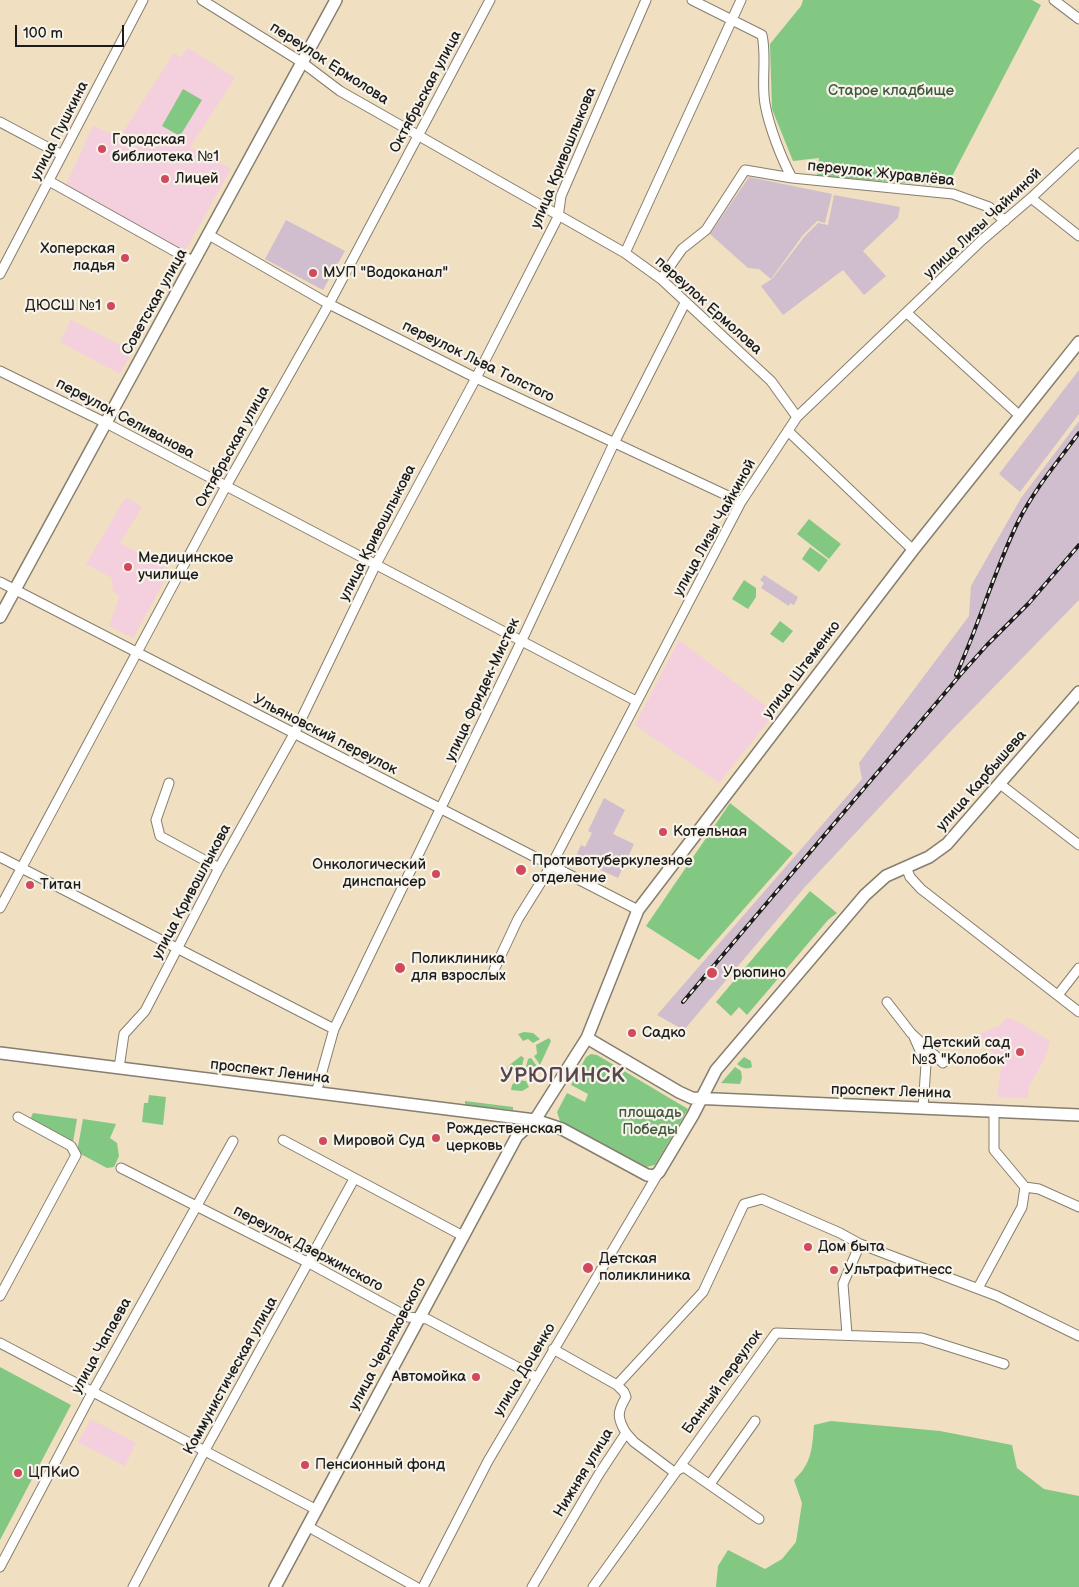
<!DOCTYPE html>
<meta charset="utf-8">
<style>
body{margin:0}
#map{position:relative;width:1079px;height:1587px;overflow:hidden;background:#f0dfc1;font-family:"Balsamiq Sans",sans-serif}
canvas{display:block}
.scale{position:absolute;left:15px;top:25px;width:109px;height:22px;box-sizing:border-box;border:2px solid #1c1c1c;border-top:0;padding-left:6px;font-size:15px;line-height:18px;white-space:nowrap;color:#1c1c1c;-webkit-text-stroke:4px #f7f3e8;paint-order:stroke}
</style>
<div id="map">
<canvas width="1079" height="1587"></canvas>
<div class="scale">100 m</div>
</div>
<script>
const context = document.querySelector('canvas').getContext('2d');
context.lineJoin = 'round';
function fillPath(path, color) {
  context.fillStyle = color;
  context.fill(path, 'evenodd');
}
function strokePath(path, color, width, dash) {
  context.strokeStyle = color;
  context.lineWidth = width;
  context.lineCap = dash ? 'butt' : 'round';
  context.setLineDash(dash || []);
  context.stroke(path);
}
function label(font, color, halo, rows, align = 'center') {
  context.font = font + ' "Balsamiq Sans",sans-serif';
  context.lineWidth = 4.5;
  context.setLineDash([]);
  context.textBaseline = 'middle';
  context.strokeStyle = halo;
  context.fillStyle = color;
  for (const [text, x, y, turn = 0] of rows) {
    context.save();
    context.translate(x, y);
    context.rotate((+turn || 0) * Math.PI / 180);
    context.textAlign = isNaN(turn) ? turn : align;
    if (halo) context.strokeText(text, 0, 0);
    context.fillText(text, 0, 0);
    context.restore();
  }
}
fillPath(new Path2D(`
 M188,48L235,78L190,147L231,169L185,251L66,185L93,126L120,137L174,53L180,58Z
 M71,320L132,351L120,374L60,342Z
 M126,497L142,507L120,543L170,570L133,638L109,626L120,596L113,592L112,578L86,564Z
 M679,640L775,713L719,783L635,725Z
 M1007,1017L1024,1025L1050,1041L1045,1058L1030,1084L1027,1098L997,1097L1002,1060L985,1046L980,1033L1001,1025Z
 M91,1419L136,1443L125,1466L78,1442Z`), '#f4cfdd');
fillPath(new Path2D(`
 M749,177L832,194L825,223L817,221L803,235L771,279L759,269L748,268L710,234Z
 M834,195L900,207L898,218L863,251L886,276L864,295L843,270L783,315L761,286L772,279L805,236L818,223L828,225Z
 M286,220L345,251L323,290L265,259Z
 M1079,370V414L1020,492L999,474Z
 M1079,421V600L949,733L804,888L684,1030L657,1015L862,779L859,763L969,616L971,586L1021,498Z
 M764,575L798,597L794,605L790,603L789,606L761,588L764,583L760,580Z
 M604,798L625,810L613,834L634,844L618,878L575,858L581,845L585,847L592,833L588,831Z`), '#d0bdcd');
fillPath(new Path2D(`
 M803,0H1032L1041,5L947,186L817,176L819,158L793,161L772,109L770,44L801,6Z
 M183,89L202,100L180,136L162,126Z
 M809,519L841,544L829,559L797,534Z
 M810,547L828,560L819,572L802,559Z
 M744,580L756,588V597L748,609L732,599Z
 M780,621L793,631L783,643L770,634Z
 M730,803L793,853L699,960L646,926Z
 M810,891L837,913L828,920L747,1015L739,1007L731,1016L716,1002Z
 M524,1032L533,1033L540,1039L533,1043L528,1039L523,1041L518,1034Z
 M549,1038L551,1041L540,1065L534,1056L537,1054L536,1045Z
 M591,1054L597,1055L688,1109L655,1165L646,1167L641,1164L560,1121L557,1112L567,1093L585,1102L588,1094L571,1085L586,1057Z
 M521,1056L524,1058L522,1066L516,1071L507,1070L508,1066Z
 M744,1057L751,1061L752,1067C747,1070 741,1068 737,1064Z
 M531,1058L539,1069L532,1084L529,1079L531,1072L526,1067L528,1059Z
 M735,1067L741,1071L742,1078L740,1084L721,1083Z
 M517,1080L526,1081L529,1087L522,1091L511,1090L512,1085Z
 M149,1095L166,1097L163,1125L142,1122L144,1103H148Z
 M465,1101L513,1107V1110L465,1105Z
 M33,1113L77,1119L73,1142L30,1120Z
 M83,1119L116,1124L110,1138L117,1143L119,1156L114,1167L107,1168L77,1152Z
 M0,1367L71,1405L0,1540Z
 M831,1421L940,1431L1012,1445L1017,1468L1044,1489L1079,1496V1587H716L718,1566L728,1550L765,1569L782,1559L796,1542L802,1503L794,1480C812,1463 812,1449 814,1425Z`), '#82c883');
const minor = new Path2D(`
 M202,0L303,63L340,91L625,253L661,279L771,381L797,417
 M692,0L762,35C767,57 761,81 765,104C769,126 781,158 792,178L953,194L989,207L1005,221
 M1054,0L1079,19
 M0,122L62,155
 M49,181L194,262
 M1031,198L1079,236
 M209,235L329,304L476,378L741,502
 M625,253L741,0
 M0,274L143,0
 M661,279L682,249L706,230L745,170L792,178
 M907,313L1020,416
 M0,371L106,423L636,701
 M788,431L913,550
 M0,582L638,910
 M169,783L156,820L160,836L219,868
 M1000,784L1079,845
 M0,857L334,1029
 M906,867L910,877L921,889L1079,1012
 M0,908L225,488L329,304L490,0
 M494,970L518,919L551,866L741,502L797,417L982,240L1031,198L1079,153
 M1058,995L1079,968
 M887,1002L911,1033L943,1063
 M914,1037L926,1064L923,1108
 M119,1068L124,1034L145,1011L219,868L294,734L375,566L476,378L558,217L561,196L646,0
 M316,1093L334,1029L521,642L614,443L685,303
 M994,1111V1150L1025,1187
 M283,1140L463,1236
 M121,1168L309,1263L408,1317L427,1319L536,1377
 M1025,1187L1039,1189L1079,1207
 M978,1288L1022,1207L1025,1187
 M0,1296L76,1155L71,1146L18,1117
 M847,1334L843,1284L860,1244
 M0,1343L315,1509
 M553,1349L617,1385
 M626,1433L634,1442L674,1472L684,1467L759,1519
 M710,1484L755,1421
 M307,1526L416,1587
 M0,1567L93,1391L233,1141
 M133,1587L205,1450L354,1179
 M423,1587L488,1461L659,1172
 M532,1587L599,1474L626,1433C617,1418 617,1412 626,1397L624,1392L617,1385L703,1292L744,1204L762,1199L840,1233L860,1244L997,1296L1079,1336
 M593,1587L776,1333L922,1338L1004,1364`);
const major = new Path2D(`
 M0,617L336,0
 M587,1038L679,1092L692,1098L1079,1115
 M0,1053L535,1120L562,1129L647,1175L654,1176L659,1172L693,1115L716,1070L865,895L886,876L929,857L947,844L1079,692
 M275,1587L517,1136L535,1120L587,1038L638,910L913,550L1079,342`);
strokePath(minor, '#867e6e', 11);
strokePath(major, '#867e6e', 14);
strokePath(minor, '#fff', 9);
strokePath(major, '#fff', 11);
const rail = new Path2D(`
 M956,675C979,625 994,571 1018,522C1034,490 1058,461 1079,433
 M683,1002L961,674L987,645L1029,603L1079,545`);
strokePath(rail, '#1c1c1c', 4);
strokePath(rail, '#f7f3e8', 2, [5.5]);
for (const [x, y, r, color] of [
 [102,149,5,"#d1495b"],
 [165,179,5,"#d1495b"],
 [125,258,5,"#d1495b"],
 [313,273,5,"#d1495b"],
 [111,306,5,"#d1495b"],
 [128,567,5,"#d1495b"],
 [663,832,5,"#d1495b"],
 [521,870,6,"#d1495b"],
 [436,874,5,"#d1495b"],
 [30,885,5,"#d1495b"],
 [400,968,6,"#d1495b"],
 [712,973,6,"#d1495b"],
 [632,1033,5,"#d1495b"],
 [1020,1052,5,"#d1495b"],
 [436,1138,5,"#d1495b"],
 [323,1141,5,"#d1495b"],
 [808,1247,5,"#d1495b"],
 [588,1268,6,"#d1495b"],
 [834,1270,5,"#d1495b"],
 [476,1377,5,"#d1495b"],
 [305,1465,5,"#d1495b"],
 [18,1473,5,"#d1495b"]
]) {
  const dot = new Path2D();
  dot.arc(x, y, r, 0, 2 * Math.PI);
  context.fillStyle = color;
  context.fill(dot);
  strokePath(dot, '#f7f3e8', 2);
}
label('15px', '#1c1c1c', '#f7f3e8', [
 ["переулок Ермолова",329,64,33],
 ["Октябрьская улица",426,92,-62],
 ["улица Пушкина",60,131,-63],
 ["улица Кривошлыкова",564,158,-68],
 ["переулок Журавлёва",881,174,6],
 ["улица Лизы Чайкиной",983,224,-43],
 ["Советская улица",155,302,-61],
 ["переулок Ермолова",708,306,42],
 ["переулок Льва Толстого",478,362,26],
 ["переулок Селиванова",125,419,28],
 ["Октябрьская улица",233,447,-61],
 ["улица Лизы Чайкиной",715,528,-61],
 ["улица Кривошлыкова",378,533,-63],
 ["улица Штеменко",802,670,-53],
 ["улица Фридек-Мистек",483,690,-65],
 ["Ульяновский переулок",325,735,27],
 ["улица Карбышева",982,781,-49],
 ["улица Кривошлыкова",192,892,-62],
 ["проспект Ленина",270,1072,7],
 ["проспект Ленина",891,1092,2],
 ["переулок Дзержинского",308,1249,28],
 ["улица Черняховского",388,1344,-62],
 ["улица Чапаева",102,1346,-61],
 ["улица Доценко",525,1370,-59],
 ["Коммунистическая улица",231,1376,-61],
 ["Банный переулок",723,1382,-54],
 ["Нижняя улица",584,1473,-59]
]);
label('15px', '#405840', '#f7f3e8', [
 ["Старое кладбище",891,91],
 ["площадь",650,1113],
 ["Победы",650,1130]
]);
label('15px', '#1c1c1c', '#f7f3e8', [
 ["Городская",112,140],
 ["библиотека №1",112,157],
 ["Лицей",175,179],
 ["Хоперская",115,249,"right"],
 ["ладья",115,266,"right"],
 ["МУП \"Водоканал\"",323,273],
 ["ДЮСШ №1",101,306,"right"],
 ["Медицинское",138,558],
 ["училище",138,575],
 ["Котельная",673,832],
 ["Противотуберкулезное",532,861],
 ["отделение",532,878],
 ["Онкологический",426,865,"right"],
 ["динспансер",426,882,"right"],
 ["Титан",40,885],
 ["Поликлиника",411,959],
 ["для взрослых",411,976],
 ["Урюпино",723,973],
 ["Садко",642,1033],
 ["Детский сад",1010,1043,"right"],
 ["№3 \"Колобок\"",1010,1060,"right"],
 ["Рождественская",446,1129],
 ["церковь",446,1146],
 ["Мировой Суд",333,1141],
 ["Дом быта",818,1247],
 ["Детская",599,1259],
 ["поликлиника",599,1276],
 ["Ультрафитнесс",844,1270],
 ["Автомойка",466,1377,"right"],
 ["Пенсионный фонд",315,1465],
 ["ЦПКиО",28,1473]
], 'left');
context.letterSpacing = '1px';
label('bold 20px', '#574650', '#f7f3e8', [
 ["УРЮПИНСК",563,1077]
]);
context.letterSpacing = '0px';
</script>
